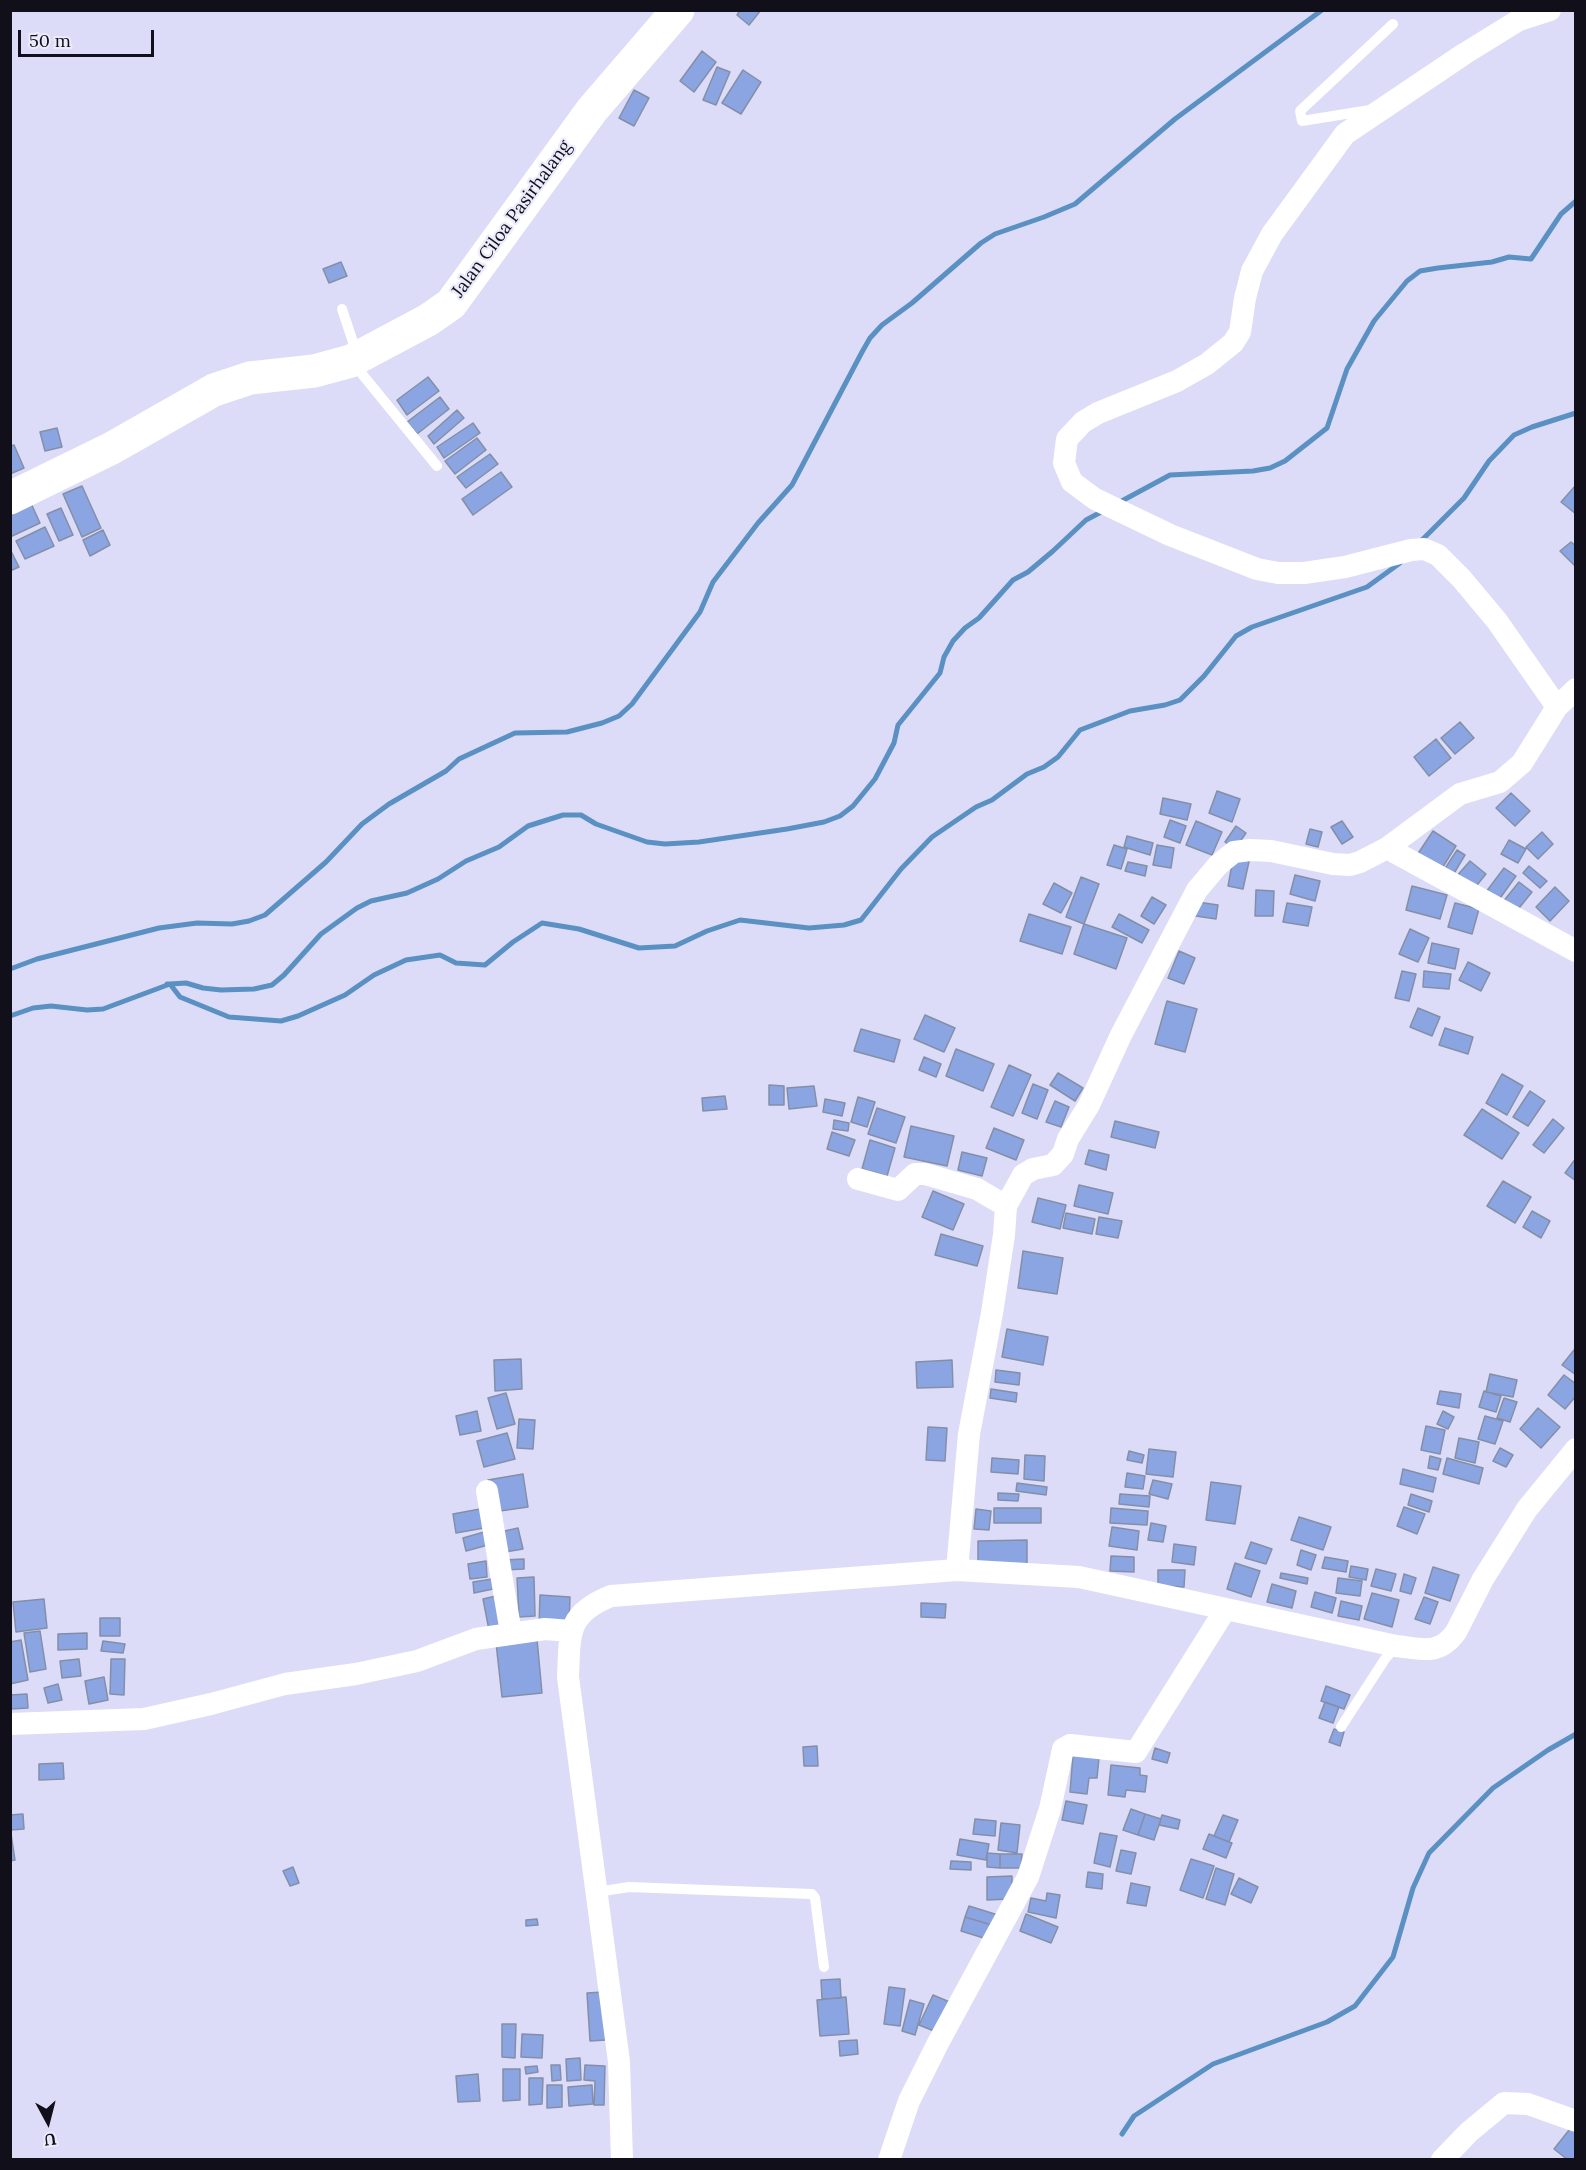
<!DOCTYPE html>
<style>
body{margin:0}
#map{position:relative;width:1586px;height:2170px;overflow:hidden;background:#dcdcf8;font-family:Lora,serif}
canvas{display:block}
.frame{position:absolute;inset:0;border:12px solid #11101a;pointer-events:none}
.north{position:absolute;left:18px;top:2092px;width:60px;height:60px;-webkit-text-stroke:4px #ebebfc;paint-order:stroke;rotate:173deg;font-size:16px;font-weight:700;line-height:24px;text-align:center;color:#11101a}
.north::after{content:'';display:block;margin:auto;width:21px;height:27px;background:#11101a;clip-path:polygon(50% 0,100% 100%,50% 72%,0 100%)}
.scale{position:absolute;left:18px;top:30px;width:136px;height:27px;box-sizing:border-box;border:3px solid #11101a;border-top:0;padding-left:8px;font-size:18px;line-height:21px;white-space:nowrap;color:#11101a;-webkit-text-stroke:4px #ebebfc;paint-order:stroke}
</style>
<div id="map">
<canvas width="1586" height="2170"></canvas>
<div class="frame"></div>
<div class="north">U</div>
<div class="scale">50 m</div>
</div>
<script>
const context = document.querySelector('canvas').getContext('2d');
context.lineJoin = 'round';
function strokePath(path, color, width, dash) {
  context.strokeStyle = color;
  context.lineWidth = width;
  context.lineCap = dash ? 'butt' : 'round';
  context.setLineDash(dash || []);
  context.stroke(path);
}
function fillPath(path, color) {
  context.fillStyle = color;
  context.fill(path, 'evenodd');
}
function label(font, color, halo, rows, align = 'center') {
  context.font = font + ' Lora,serif';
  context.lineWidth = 4.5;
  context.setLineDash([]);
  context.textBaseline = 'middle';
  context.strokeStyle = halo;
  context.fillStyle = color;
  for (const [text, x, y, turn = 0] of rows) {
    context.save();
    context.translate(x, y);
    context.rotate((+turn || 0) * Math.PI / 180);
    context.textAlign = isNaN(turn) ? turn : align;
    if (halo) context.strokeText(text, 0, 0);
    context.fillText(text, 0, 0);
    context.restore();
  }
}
strokePath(new Path2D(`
 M1118,503L1170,475L1253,471L1270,468L1285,461L1327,428L1347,369L1374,321L1407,281L1420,271L1438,268L1492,262L1509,257L1531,259L1561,214L1576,201
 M1421,541L1464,498L1489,461L1514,435L1532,427L1576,413
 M10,969L37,959L159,928L197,923L232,924L249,921L265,915L326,862L362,824L389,804L446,771L459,759L515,733L567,732L602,723L619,716L632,704L700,612L713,582L758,523L792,485L862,352L870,338L882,325L912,303L981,243L995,234L1044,217L1075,204L1175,119L1322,10
 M167,984H170L180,997L229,1017L281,1021L298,1016L345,995L374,975L406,960L440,955L456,963L485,965L513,942L542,923L579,929L639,948L675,946L707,931L740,920L809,928L844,925L861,920L901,869L932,837L976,807L992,800L1027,774L1044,767L1058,757L1080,730L1130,711L1165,705L1180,700L1204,676L1236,636L1252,627L1367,587L1400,563
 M10,1016L33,1008L51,1006L87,1010L103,1009L170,984L186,983L203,988L221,990L254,989L272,985L284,975L321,934L357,908L371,901L407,893L438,879L466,861L499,847L528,826L563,815H581L596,824L647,842L665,844L699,842L787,829L824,822L840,816L853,806L875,779L894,743L898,725L940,673L944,657L953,641L965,628L979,618L1013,580L1028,572L1053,551L1086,520L1105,510
 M1122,2134L1134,2116L1213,2064L1327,2022L1355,2006L1393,1957L1413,1888L1429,1853L1493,1788L1548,1750L1576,1734`), '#5a91c2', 5);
const building = new Path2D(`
 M740,10H761L749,25L737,15Z
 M702,51L716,62L694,92L680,81Z
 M717,67L730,72L716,105L703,100Z
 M743,70L761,82L741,114L722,103Z
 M634,90L649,98L634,126L619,118Z
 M341,262L347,276L329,283L323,269Z
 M428,377L439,391L407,415L397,400Z
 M440,397L449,409L417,434L407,422Z
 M457,410L464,418L434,444L428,436Z
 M473,423L480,433L444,458L437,447Z
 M57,428L62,447L45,451L40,432Z
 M477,438L486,450L455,474L445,461Z
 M14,445L24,468L10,474V446Z
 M490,454L498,464L466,488L457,477Z
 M501,472L512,487L473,515L462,499Z
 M1576,485V514L1561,502Z
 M82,486L101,528L82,537L63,494Z
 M30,501L40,523L10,537V510Z
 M61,508L73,535L59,541L47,514Z
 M45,527L54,546L25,559L16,541Z
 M103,530L110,545L90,556L83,540Z
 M1571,542L1576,546V567L1560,551Z
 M10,549L19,567L10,571Z
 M1460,722L1474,738L1455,754L1441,738Z
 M1436,739L1451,758L1429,776L1414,757Z
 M1217,791L1240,799L1232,822L1209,813Z
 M1511,793L1530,811L1515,826L1496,808Z
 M1163,798L1191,804L1187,820L1160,814Z
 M1170,820L1186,826L1180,843L1164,837Z
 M1196,821L1222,832L1212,855L1186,845Z
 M1342,821L1353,837L1342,844L1331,827Z
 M1236,826L1246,833L1235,849L1225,842Z
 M1310,829L1322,832L1318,847L1306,844Z
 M1433,831L1456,846L1441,870L1417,855Z
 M1542,832L1553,844L1538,859L1526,847Z
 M1127,836L1153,843L1150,855L1124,847Z
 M1509,840L1526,849L1518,863L1501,854Z
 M1114,845L1127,849L1121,869L1107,865Z
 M1157,845L1174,848L1171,868L1153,865Z
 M1457,850L1465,855L1453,875L1444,870Z
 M1234,854L1250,857L1243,889L1228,886Z
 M1470,861L1486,874L1473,890L1456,877Z
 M1128,862L1147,866L1145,876L1125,871Z
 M1529,866L1547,881L1540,888L1523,873Z
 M1504,868L1516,876L1498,901L1486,892Z
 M1295,875L1320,881L1315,901L1290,894Z
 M1081,877L1099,884L1084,924L1066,917Z
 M1519,882L1532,892L1515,913L1502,903Z
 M1054,883L1072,893L1061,913L1043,904Z
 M1412,886L1447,895L1440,919L1406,910Z
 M1555,887L1569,901L1550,921L1536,907Z
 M1256,890L1274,891L1273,916H1255Z
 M1152,897L1166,905L1154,924L1141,916Z
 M1191,901L1218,905L1216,919L1189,915Z
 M1287,903L1312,907L1308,926L1283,922Z
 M1455,903L1479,909L1472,934L1448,927Z
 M1029,914L1071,927L1062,954L1020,941Z
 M1119,914L1149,930L1142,943L1112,927Z
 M1084,924L1127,938L1116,969L1074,954Z
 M1410,929L1429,938L1418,962L1399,954Z
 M1432,943L1459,949L1455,969L1428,963Z
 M1179,951L1195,958L1184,984L1168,978Z
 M1468,962L1490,973L1481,991L1459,980Z
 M1402,971L1416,974L1409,1001L1395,998Z
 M1424,971L1451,974L1449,989L1423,987Z
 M1167,1001L1197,1009L1185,1052L1155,1044Z
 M1418,1008L1440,1017L1432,1036L1410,1027Z
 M925,1015L955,1028L944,1052L914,1039Z
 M1445,1028L1473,1037L1468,1054L1439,1045Z
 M861,1029L900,1040L894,1062L854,1051Z
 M956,1049L994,1064L983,1091L946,1076Z
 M924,1057L941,1064L936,1077L919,1070Z
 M1009,1065L1031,1075L1013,1116L991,1107Z
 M1058,1073L1083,1088L1075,1101L1050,1085Z
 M1502,1074L1523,1086L1507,1115L1486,1103Z
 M1033,1084L1048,1090L1037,1119L1022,1113Z
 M769,1085L784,1086V1105H769Z
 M814,1086L817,1106L789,1109L787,1088Z
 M1530,1091L1545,1101L1528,1126L1513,1117Z
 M725,1096L727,1109L703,1111L702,1098Z
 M858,1097L875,1102L867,1127L851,1122Z
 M825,1099L845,1103L842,1116L823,1112Z
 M1055,1101L1069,1107L1061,1127L1046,1122Z
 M877,1108L905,1117L896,1143L868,1134Z
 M1482,1109L1519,1133L1502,1159L1464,1135Z
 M1553,1119L1564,1128L1544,1153L1533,1145Z
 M834,1120L849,1123L848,1131L833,1129Z
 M1115,1121L1159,1132L1155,1148L1111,1137Z
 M911,1126L954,1136L947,1166L904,1157Z
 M994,1128L1024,1140L1016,1160L986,1148Z
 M832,1132L855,1140L849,1156L827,1149Z
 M870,1140L895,1148L887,1176L862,1169Z
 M1089,1150L1109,1155L1106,1170L1085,1164Z
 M962,1152L987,1158L982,1176L958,1170Z
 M1576,1158V1181L1565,1173Z
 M1503,1181L1531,1197L1515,1223L1487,1206Z
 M1079,1185L1113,1193L1108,1214L1074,1206Z
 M933,1191L964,1204L953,1230L922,1217Z
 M1038,1198L1066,1205L1060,1229L1032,1222Z
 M1532,1211L1550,1221L1541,1238L1523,1227Z
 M1066,1213L1095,1219L1092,1234L1063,1228Z
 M1099,1217L1122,1221L1118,1238L1096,1234Z
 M941,1234L983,1246L977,1266L935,1255Z
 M1023,1251L1063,1258L1057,1294L1018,1288Z
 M1007,1329L1048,1337L1043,1365L1002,1357Z
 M1574,1350L1576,1351V1375L1562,1365Z
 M521,1359L522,1389L495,1391L494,1360Z
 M952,1360L953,1387L917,1388L916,1362Z
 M996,1370L1020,1373L1019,1385L995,1382Z
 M1490,1374L1517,1380L1513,1397L1486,1392Z
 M1564,1375L1576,1384V1396L1565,1409L1548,1395Z
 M991,1389L1017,1393L1016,1402L990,1398Z
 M1440,1391L1461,1394L1459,1408L1437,1404Z
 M1484,1391L1501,1396L1496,1412L1479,1407Z
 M506,1393L515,1424L497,1429L488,1398Z
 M1504,1398L1517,1402L1510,1422L1497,1418Z
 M1538,1408L1560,1427L1541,1448L1520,1429Z
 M477,1411L481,1431L460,1435L456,1416Z
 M1443,1411L1454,1417L1448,1429L1437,1424Z
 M1485,1416L1503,1421L1495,1444L1478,1439Z
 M519,1419L535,1420L533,1449L517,1448Z
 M1426,1426L1445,1430L1440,1454L1421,1450Z
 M928,1427L947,1428L945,1461L926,1460Z
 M507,1433L515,1459L484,1467L477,1441Z
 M1459,1438L1479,1442L1475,1463L1455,1458Z
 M1500,1448L1513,1455L1506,1467L1493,1461Z
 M1149,1449L1176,1452L1173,1477L1146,1474Z
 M1129,1451L1144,1455L1142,1463L1127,1460Z
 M1025,1455L1045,1456L1044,1481L1024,1479Z
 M1430,1456L1441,1459L1438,1470L1428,1468Z
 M992,1458L1019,1460L1018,1474L991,1472Z
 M1447,1458L1483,1468L1479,1484L1443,1474Z
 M1403,1469L1436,1478L1433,1492L1400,1484Z
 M1127,1473L1145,1476L1143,1489L1125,1487Z
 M523,1474L528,1507L493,1512L488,1480Z
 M1153,1480L1172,1484L1168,1499L1149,1494Z
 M1211,1482L1241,1486L1235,1524L1206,1520Z
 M1017,1483L1047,1487L1046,1495L1016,1491Z
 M998,1493L1019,1494L1018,1501L998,1500Z
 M1120,1494L1150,1496L1149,1507L1119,1504Z
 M1411,1494L1432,1501L1429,1512L1408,1505Z
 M1404,1507L1425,1514L1417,1534L1397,1526Z
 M994,1508H1041V1523H994Z
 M1111,1508L1148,1511L1147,1525L1110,1523Z
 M480,1509L484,1528L456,1533L453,1514Z
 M976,1509L991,1511L989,1530L974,1529Z
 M1299,1517L1331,1527L1323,1550L1291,1540Z
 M1151,1523L1166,1526L1163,1542L1148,1540Z
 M1112,1527L1139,1531L1137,1550L1109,1546Z
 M518,1528L523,1549L505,1552L500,1532Z
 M484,1532L488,1545L466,1551L463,1538Z
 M1027,1540V1564L978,1565V1541Z
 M1251,1542L1272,1549L1266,1564L1245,1558Z
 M1174,1544L1196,1547L1194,1565L1172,1562Z
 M1301,1550L1316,1555L1311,1570L1297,1565Z
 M1111,1556L1134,1557V1572L1110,1571Z
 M1325,1557L1348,1561L1346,1572L1322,1568Z
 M524,1559V1569L504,1570L503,1560Z
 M486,1561L487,1577L470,1579L468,1564Z
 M1235,1563L1260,1571L1251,1597L1227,1589Z
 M1351,1566L1368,1569L1366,1580L1349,1577Z
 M1433,1567L1459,1575L1450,1601L1425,1593Z
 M1376,1569L1396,1574L1391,1591L1371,1586Z
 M1158,1570H1185L1184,1587L1158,1586Z
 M1281,1573L1308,1578L1307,1584L1280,1578Z
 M1404,1574L1416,1578L1411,1594L1400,1591Z
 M534,1577L535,1616L519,1617L517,1578Z
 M1338,1578L1362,1581L1360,1596L1336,1593Z
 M492,1579L493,1589L474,1593L473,1582Z
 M1272,1584L1296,1591L1292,1608L1267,1602Z
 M1315,1592L1336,1598L1332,1613L1311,1607Z
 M1372,1593L1399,1600L1392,1627L1364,1619Z
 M500,1595L507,1627L489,1630L483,1599Z
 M540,1595L570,1597L569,1625L539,1624Z
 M1424,1597L1438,1602L1430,1624L1415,1619Z
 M44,1599L47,1628L16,1632L13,1602Z
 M1341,1601L1362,1606L1359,1620L1338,1616Z
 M921,1603L946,1604L945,1618L921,1617Z
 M100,1618H120V1636H100Z
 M40,1631L46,1669L30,1672L24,1633Z
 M87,1633V1649L58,1650V1634Z
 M537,1639L542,1693L502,1697L496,1643Z
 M21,1640L28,1680L10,1684V1642Z
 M103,1641L125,1644L123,1653L101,1651Z
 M79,1659L81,1676L62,1678L60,1661Z
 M111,1659H125L124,1695L110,1694Z
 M104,1677L108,1700L89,1704L85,1681Z
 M58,1684L62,1700L48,1703L44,1688Z
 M1326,1686L1350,1695L1344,1709L1321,1701Z
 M27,1694L28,1708L10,1709V1695Z
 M1325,1702L1339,1707L1333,1723L1319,1718Z
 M1334,1729L1344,1732L1340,1746L1329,1742Z
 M817,1746L818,1766H804L803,1747Z
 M1155,1748L1170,1753L1167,1763L1152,1759Z
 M1073,1755L1099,1758L1097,1778H1089L1087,1794L1070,1792Z
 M63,1763L64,1779L39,1780V1764Z
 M1111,1765L1140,1768V1775L1147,1776L1145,1792L1126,1790L1125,1797L1108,1795Z
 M1066,1801L1087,1805L1083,1824L1062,1820Z
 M1131,1809L1145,1814L1138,1835L1123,1830Z
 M23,1814L24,1829L10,1830V1815Z
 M1145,1814L1161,1819L1154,1840L1138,1835Z
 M1162,1815L1180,1820L1178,1829L1159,1825Z
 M1223,1815L1238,1820L1229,1842L1214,1836Z
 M975,1819L996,1821L995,1836L973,1834Z
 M1001,1823L1020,1825L1017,1853L998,1850Z
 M1100,1833L1117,1836L1110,1867L1094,1863Z
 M11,1834L15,1860L10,1861V1834Z
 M1209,1834L1232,1843L1226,1858L1203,1849Z
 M960,1839L989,1844L986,1860L957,1855Z
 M1121,1850L1136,1853L1131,1874L1116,1871Z
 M987,1853L1000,1854V1868L987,1867Z
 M1000,1854H1022L1021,1868H1000Z
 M1191,1859L1214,1866L1203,1898L1180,1890Z
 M951,1861L971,1862V1870L950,1869Z
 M293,1867L299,1883L290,1886L283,1871Z
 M1216,1868L1234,1874L1225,1905L1206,1899Z
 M1088,1872L1103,1874L1102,1889L1086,1887Z
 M1012,1876V1894L1010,1899L987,1900V1877Z
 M1239,1878L1258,1887L1251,1903L1231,1894Z
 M1131,1883L1150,1887L1146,1906L1127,1903Z
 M1047,1893L1060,1895L1056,1918L1028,1912L1031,1898L1046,1901Z
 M969,1906L998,1915L995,1926L965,1917Z
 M1026,1914L1058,1927L1051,1943L1020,1931Z
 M965,1917L995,1926L990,1940L961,1931Z
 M537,1919L538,1925L526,1926V1920Z
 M840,1979L841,1998L822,1999L821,1980Z
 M889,1987L905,1989L900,2026L884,2024Z
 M603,1992L606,2040L590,2041L587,1993Z
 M933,1995L952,2003L939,2033L919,2025Z
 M846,1997L849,2034L820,2036L817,2000Z
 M910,2000L924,2004L915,2035L902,2031Z
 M502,2024H516L515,2058L502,2057Z
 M522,2034L543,2035L542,2058L521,2057Z
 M857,2040L858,2054L840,2056L839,2041Z
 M580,2058L581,2080L567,2081L566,2059Z
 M551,2065H560L561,2080L552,2081Z
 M585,2065L605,2066L604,2105H594L595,2081L584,2080Z
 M537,2066L538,2072L526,2074L525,2067Z
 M503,2069H520V2100L503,2101Z
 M478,2074L480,2101L458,2102L456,2076Z
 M529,2078H543L542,2104L529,2105Z
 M547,2085H562V2107L547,2108Z
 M592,2085L593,2104L569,2106L568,2087Z
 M1573,2125L1576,2128V2160H1568L1554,2149Z`);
fillPath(building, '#8ba5e2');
strokePath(building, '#848fa7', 1.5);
strokePath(new Path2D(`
 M1370,110L1302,121L1300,111L1393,24
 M342,309L357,354
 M353,363L437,466
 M1341,1727L1385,1659L1396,1646
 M597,1892L629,1887L812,1894L815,1898L824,1967`), '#fff', 10);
strokePath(new Path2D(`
 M1557,707L1576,689
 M1387,848L1576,951
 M858,1179L898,1190L915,1174H925L977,1189L1006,1206
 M487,1491L511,1633
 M957,1570L969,1434L992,1313L1004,1235L1006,1206L1023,1175L1033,1169L1053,1165L1063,1154L1068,1139L1089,1105L1121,1035L1197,890L1218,865L1234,852L1250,850L1271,851L1333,864L1350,865L1360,862L1387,848L1460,794L1500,782L1522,763L1557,707L1497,621L1461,578L1438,555L1424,549L1411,550L1345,567L1304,573H1278L1257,569L1170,535L1095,499L1072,482L1064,463L1067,439L1083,422L1098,413L1177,381L1207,364L1233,343L1240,332L1245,298L1252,271L1272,234L1345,134L1464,54L1519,20L1550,10
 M10,1724L144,1719L211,1704L285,1684L356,1674L417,1661L476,1639L545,1629L571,1631
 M622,2160L619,2062L568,1677C570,1634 566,1614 611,1596L957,1570L1079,1577L1396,1646C1422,1649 1439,1656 1456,1632L1483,1579L1527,1509L1576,1449
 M889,2160L909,2101L938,2043L1028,1877L1050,1809L1063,1749L1070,1745L1136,1752L1225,1610
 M1442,2160L1469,2132L1504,2103L1528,2104L1576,2121`), '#fff', 22);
strokePath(new Path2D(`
 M10,498L112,448L214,390L250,378L314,371L351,361L428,320L451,304L592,110L678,10`), '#fff', 33);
label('18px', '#11101a', '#ebebfc', [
 ["Jalan Ciloa Pasirhalang",512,219,-54]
]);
</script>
